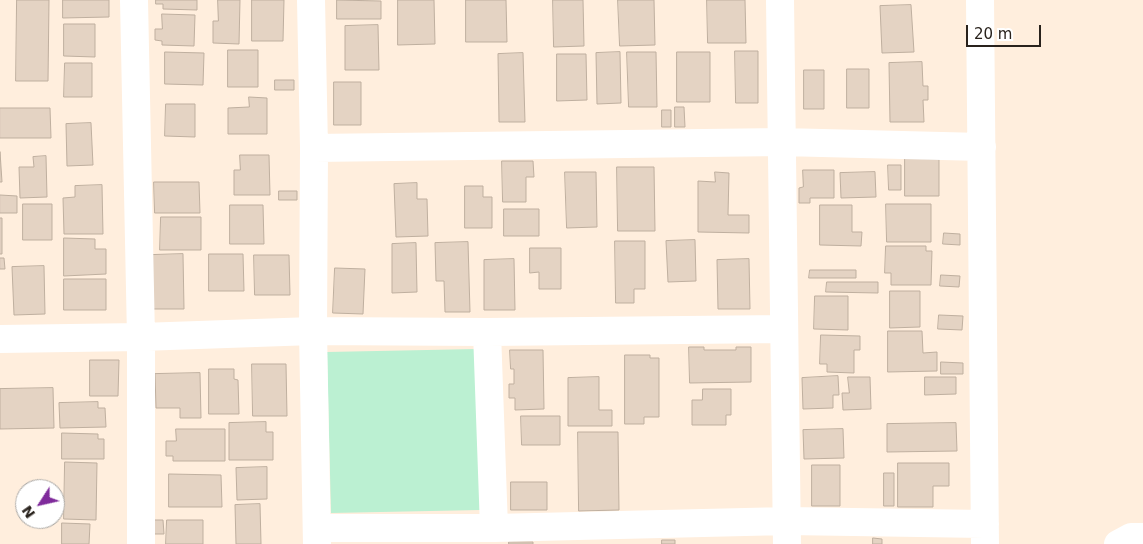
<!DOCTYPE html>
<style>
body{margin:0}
#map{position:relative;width:1143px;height:544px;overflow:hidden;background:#fed;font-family:"DejaVu Sans",sans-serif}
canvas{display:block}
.north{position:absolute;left:15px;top:479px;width:50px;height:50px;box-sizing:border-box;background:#fff;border:1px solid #a9a7a4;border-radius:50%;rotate:235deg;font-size:14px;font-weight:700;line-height:20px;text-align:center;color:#29221c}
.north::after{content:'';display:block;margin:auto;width:18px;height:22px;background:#7f2b9b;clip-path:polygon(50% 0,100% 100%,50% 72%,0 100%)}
.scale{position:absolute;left:966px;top:25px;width:75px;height:22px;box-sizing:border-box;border:2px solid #29221c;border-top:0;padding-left:6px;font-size:15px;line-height:18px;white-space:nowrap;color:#29221c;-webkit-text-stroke:4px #fff;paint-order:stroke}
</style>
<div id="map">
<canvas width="1143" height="544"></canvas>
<div class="north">N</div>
<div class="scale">20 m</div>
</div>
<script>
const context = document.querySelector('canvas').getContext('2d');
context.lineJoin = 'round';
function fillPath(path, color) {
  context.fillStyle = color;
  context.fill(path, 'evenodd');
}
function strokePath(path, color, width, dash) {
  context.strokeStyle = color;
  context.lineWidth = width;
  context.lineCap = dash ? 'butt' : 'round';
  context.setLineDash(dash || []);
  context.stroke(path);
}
fillPath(new Path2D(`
 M477,349L480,510L331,513L327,352Z`), '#bbf0d2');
const building = new Path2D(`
 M17,0H49L48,81H16Z
 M63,0H109V17L63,18Z
 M156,0H197V10L163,9V4H156Z
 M218,0H240L239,44L213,43V21H218Z
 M252,0H284L283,41H252Z
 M337,0L381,1V19H337Z
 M398,0H434L435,44L398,45Z
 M466,0H506L507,42H466Z
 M553,0H583L584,46L554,47Z
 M618,0H654L655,45L620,46Z
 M707,0H745L746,43H708Z
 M911,5L914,52L882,53L880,6Z
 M162,14L195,15L194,46L162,45V41L155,40V29H162Z
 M64,24H95V57L64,56Z
 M378,25L379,70H345V26Z
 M228,50H258V87H228Z
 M735,51H758V103H736Z
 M165,52L204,53L203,85L165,84Z
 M620,52L621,103L597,104L596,53Z
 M627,52H656L657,107H629Z
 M677,52H710V102H677Z
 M523,53L525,122H499L498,54Z
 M557,54H586L587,100L557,101Z
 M922,62L923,86H928V100H923L924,122H890L889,63Z
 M65,63H92V97H64Z
 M847,69H869V108H847Z
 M804,70H824V109H804Z
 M275,80H294V90H275Z
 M334,82H361V125H334Z
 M249,97L267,98V134H228V108L249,107Z
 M166,104H195V137L165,136Z
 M675,107H684L685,127H675Z
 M0,108H50L51,138H0Z
 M662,110H671V127H662Z
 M91,123L93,165L67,166L66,124Z
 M0,152L2,182H0Z
 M240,155H269L270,195H234V170H240Z
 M46,156L47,197L20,198L19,167H34L33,157Z
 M905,158L939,159V196H905Z
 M502,161H533L534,177H526V202H503Z
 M888,165H901V190H889Z
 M617,167H654L655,231H618Z
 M803,170H834V198H810V203H799V188L803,187Z
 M565,172H596L597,227L567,228Z
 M715,172L729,173L728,215H749V233L698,232V181L715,182Z
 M875,172L876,197L841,198L840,173Z
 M154,182H199L200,213H155Z
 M417,183V199H427L428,236L396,237L394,184Z
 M102,185L103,234H64L63,198L75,197V186Z
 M465,186H483V197H492V228H465Z
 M279,191H297V200H279Z
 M0,195L17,196V213H0Z
 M23,204H52V240H23Z
 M886,204H931V242H887Z
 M230,205H263L264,244H230Z
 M820,205H852V232H862L861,246L820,245Z
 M504,209H539V236H504Z
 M161,217H201V250H160Z
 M0,218H2V254H0Z
 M944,233L960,234V245L943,244Z
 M64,238L95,239V249H106V274L64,276Z
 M695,240L696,281L668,282L666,241Z
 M615,241H645V289H634V303H616Z
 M468,242L470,312H445L444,281H436L435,243Z
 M416,243L417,292L392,293V244Z
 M886,246H926V251H932L931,285H891V273H885Z
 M530,248H561V289H539V272L530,273Z
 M183,254L184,309H153L152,255Z
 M209,254H243L244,291H209Z
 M254,255H289L290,295H255Z
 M0,258H4L5,269H0Z
 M514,259L515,310H484V260Z
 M749,259L750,309H718L717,260Z
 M44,266L45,314L14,315L12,267Z
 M335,268L365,269L363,314L333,313Z
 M810,270H856V278H809Z
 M941,275L960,276L959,287L940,286Z
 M64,279H106V310H64Z
 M827,282H878V293L826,292Z
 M890,291H920V327L890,328Z
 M815,296H848V330L814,329Z
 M939,315L963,316L962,330L938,329Z
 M888,331H922L923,353L937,352V371L888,372Z
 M821,335L860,336V350H854V373L827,372V364H820Z
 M689,347H704V350H736V347H751V382L690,383Z
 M510,350H543L544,409L515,410V398H509V384H514V369H511Z
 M625,355H650V358H659V417H644V424H625Z
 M90,360H119L118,396H90Z
 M941,362L963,363V374H941Z
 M252,364H286L287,416H253Z
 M209,369H234V379L238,380L239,414H209Z
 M200,373L201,418H180V408H156L155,374Z
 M838,376L839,395H833V408L803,409L802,378Z
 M599,377V410H612V426H568V378Z
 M848,377H870L871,409L843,410L842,393H849Z
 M925,377H956V394L925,395Z
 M53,388L54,428L0,429V389Z
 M703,389H731V415H726V425H692V400H702Z
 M98,402V408H105L106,427L60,428L59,403Z
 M521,416H560V445H522Z
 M266,422V432H273V460H229V423Z
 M956,423L957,451L887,452V424Z
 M176,429H225V461H173V456H166V441H176Z
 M843,429L844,458L804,459L803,430Z
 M578,432H618L619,510L579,511Z
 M62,433L98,434V439H104V459H62Z
 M65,462L97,463L96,520L64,519Z
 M898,463H949V486H933V507H898Z
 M812,465H840V506H812Z
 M267,467V499L237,500L236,468Z
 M884,473H894V506H884Z
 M169,474L221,475L222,507H169Z
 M511,482H547V510H511Z
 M260,504L261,544H236L235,505Z
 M154,520H163L164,534H155Z
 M167,520H203V544H166Z
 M62,523L90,524L89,544H62Z
 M873,538L882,539V544H873Z
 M662,540H675V544H662Z
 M509,542H533V544H509Z`);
fillPath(building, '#e4d3c3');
strokePath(building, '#bfaf9f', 1);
strokePath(new Path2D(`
 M134,0L141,337V544
 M311,0L314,148L313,331L317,544
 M780,0L787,544
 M980,0L985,544
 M314,148L782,142L982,147
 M487,332L494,528
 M0,339L141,337L313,331L487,332L784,329
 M317,528H494L787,521L985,524
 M1118,544L1131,537H1143`), '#fff', 28);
</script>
